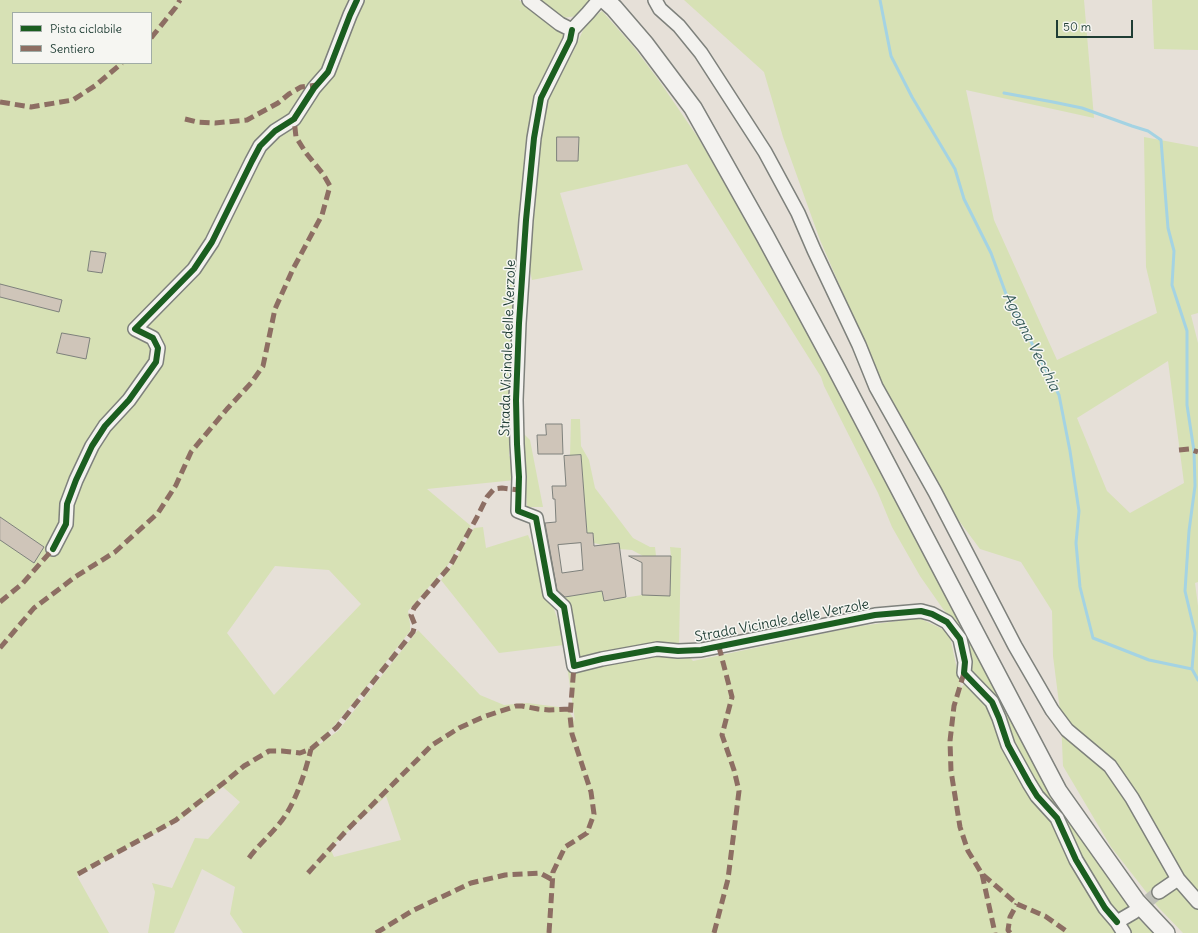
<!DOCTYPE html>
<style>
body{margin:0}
#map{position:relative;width:1198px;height:933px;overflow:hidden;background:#e6e0d8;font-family:Delius,sans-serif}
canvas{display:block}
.legend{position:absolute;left:12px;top:12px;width:140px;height:52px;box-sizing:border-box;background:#f6f6f2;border:1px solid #a0aca6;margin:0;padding:5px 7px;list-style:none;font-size:12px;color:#1f3d34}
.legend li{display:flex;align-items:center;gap:8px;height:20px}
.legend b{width:20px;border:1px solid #a0aca6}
.scale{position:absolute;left:1056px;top:20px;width:77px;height:18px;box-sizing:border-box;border:2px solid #1f3d34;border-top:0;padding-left:5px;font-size:12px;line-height:14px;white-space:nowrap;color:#1f3d34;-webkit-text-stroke:3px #f6f6f2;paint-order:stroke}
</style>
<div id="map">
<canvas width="1198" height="933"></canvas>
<ul class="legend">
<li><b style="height:5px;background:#1b5e20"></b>Pista ciclabile</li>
<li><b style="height:5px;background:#8d6e63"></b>Sentiero</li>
</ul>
<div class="scale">50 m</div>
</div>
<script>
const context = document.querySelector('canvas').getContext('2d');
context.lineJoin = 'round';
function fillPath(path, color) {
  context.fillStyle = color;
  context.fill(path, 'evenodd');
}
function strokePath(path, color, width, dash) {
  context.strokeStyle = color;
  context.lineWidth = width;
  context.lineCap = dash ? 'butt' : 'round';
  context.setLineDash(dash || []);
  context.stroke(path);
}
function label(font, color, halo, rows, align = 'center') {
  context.font = font + ' Delius,sans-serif';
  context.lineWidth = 3;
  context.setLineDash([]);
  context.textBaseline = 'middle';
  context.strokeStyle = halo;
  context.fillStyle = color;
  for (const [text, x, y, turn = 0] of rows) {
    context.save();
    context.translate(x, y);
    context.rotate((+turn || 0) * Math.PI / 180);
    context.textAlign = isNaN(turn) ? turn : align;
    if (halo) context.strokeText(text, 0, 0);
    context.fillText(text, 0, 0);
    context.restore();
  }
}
fillPath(new Path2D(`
 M0,0H519L564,33L563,43L538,98L511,404L509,456L517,459L522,445L523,433L530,440L543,507H527L525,479L427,489L471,526L448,565L408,611L410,624V631L368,685L334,726L314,748L338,731L418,630L480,695L504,705L527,703L567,708L575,721L564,645L499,653L441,580L452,565L474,528L483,527L486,548L528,535L534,549L562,633L557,598L602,591L604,601L642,595H670L671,556L670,547L681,548L679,646L693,661L854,627L919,618L949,632L961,688L966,682L987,702L1022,786L1034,801L1054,821L1071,865L1119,933H243L230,914L235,887L202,869L174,933H148L155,892L152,883L172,888L195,838L208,839L240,802L223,787L183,818L77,876L109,933H0ZM13,13H151V63H13ZM275,566L329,570L361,604L274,695L227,633ZM386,796L401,840L334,857L330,848Z
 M536,0H589L591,2L577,16L563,18Z
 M684,0H1084L1094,118L966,90L994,220L1057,360L1157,313L1146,267L1144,137L1198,147V313L1191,315L1198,343V582L1195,583L1198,606V933H1183L1158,907L1111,847L1063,766L1061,719L1053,656L1052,611L1021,562L980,549L948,506L884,388L820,240L783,137L764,72ZM1168,361L1184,483L1130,513L1107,491L1077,418Z
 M1152,0H1198V50L1154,49Z
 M602,11L633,46L660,82L699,139L759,243L830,375L864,434L1034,763L1044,780L1076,825L1096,860L1133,907L1118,916L1091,879L1060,813L1041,790L1022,760L1002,714L994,697L971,669L960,629L943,609L920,576L892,527L878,493L824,386L821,377L687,164L560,193L583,270L532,280L529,267V238L535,209L537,169L546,107L549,98L575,48L584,28L594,17Z
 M571,419H580L581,446L589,460L595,488L633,538L650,547H655L656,556H643L632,550L619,549L594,543L593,533H587L581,455L570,456Z
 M1136,916L1153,933H1126L1124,925Z`), '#d7e1b5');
strokePath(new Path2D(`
 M880,0L891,56L912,97L955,169L964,199L991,253L1006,294L1059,395L1070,451L1079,511L1076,543L1080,587L1093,638L1149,660L1192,669L1198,680
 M1004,93L1053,102L1082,108L1132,126L1148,131L1161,140L1168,228L1174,251L1172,285L1187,331V405L1194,451L1195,486L1189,531L1185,591L1195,633L1192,669`), '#a4d3e3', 3);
const building = new Path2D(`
 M557,137H579L578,161H557Z
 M91,251L106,253L102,273L88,271Z
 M0,284L62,300L59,312L0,297Z
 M62,333L90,338L86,359L57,353Z
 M546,424H562L563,454H538L537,435H546Z
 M581,455L587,533H593L594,546L619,543L626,597L604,601L602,591L565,597L557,590L545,523L556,522L555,499H553L552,486H566L564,456ZM581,543L583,570L562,573L558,545Z
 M0,517L44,547L34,563L0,540Z
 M629,556H671L670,596L642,595V563Z`);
fillPath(building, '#cfc5b9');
strokePath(building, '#7e817c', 1);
strokePath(new Path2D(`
 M1134,912L1159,892`), '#bebfb7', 13, [13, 6]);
const minor = new Path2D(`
 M529,0L560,24L572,30L588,13L599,0
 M655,0L660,9L679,26L701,53L765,152L798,213L814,250L859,345L876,387L935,492L1015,646L1052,710L1067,730L1110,766L1132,798L1178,879
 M572,30L570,40L541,98L534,138L526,220L519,323L516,400L517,444L519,477L518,511L536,518L550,594L564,607L574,666L602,659L657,649L678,651L701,650L875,615L921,611L932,614L947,622L960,639L965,662L964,673L992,702L999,718L1008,745L1029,783L1037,796L1057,818L1076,860L1105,908L1117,922
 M53,549L66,524L67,504L76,480L92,446L105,426L129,400L156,362L158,348L153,338L135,329L194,269L212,242L252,161L260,146L275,131L294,119L314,88L328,72L350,15L357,0
 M1159,892L1178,879L1198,902
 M1124,933L1117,922L1134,912`);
const major = new Path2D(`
 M605,0L614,8L645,44L693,108L765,236L834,364L1058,791L1136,901L1166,933`);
strokePath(minor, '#7e817c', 16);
strokePath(major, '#7e817c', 20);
strokePath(minor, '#f3f2ef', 13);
strokePath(major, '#f3f2ef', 17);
strokePath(new Path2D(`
 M151,38L176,7L180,0
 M0,102L31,107L73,100L96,85L122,63
 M185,119L197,122L215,123L247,120L278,103L289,94L301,87L317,85
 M1179,450L1189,449L1198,452
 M0,602L22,584L53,549
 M0,648L34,608L75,577L115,552L158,513L176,485L191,452L227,409L251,383L263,366L275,309L293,269L322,215L330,186L323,174L306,153L296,137L294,119
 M964,673L954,706L950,741L951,771L960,827L968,851L982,874L1017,904L1045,916L1069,933
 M249,858C260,843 275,831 285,816C297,798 306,770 311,749
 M308,873L346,831L432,745L459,728L483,717L516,706H522L538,709L549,710L571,709
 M78,874L176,820L226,781L244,766L269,751H282L300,753L311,749L337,727L413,632L415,625L411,615L414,608L450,566L476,519L487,497L494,489L502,488L519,490
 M982,874L995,933
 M376,933L412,911L471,883L505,875L523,874L540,873L553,880
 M549,933L553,872L565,847L587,833L594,814L591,792L572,734L570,716L574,666
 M714,933L728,879L739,791L734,770L722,735L732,697L719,647
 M1010,933L1008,930L1010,917L1017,904`), '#8d6e63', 5, [10, 5]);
strokePath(new Path2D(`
 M572,30L570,40L541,98L534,138L526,220L519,323L516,400L517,444L519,477L518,511L536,518L550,594L564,607L574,666L602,659L657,649L678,651L701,650L875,615L921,611L932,614L947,622L960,639L965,662L964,673L992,702L999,718L1008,745L1029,783L1037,796L1057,818L1076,860L1105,908L1117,922
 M53,549L66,524L67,504L76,480L92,446L105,426L129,400L156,362L158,348L153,338L135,329L194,269L212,242L252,161L260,146L275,131L294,119L314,88L328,72L350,15L357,0`), '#1b5e20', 6);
label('14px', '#1f3d34', '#f6f6f2', [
 ["Strada Vicinale delle Verzole",508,348,-88],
 ["Strada Vicinale delle Verzole",782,621,-11]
]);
label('italic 15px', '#345a58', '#f6f6f2', [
 ["Agogna Vecchia",1031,342,63]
]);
</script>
